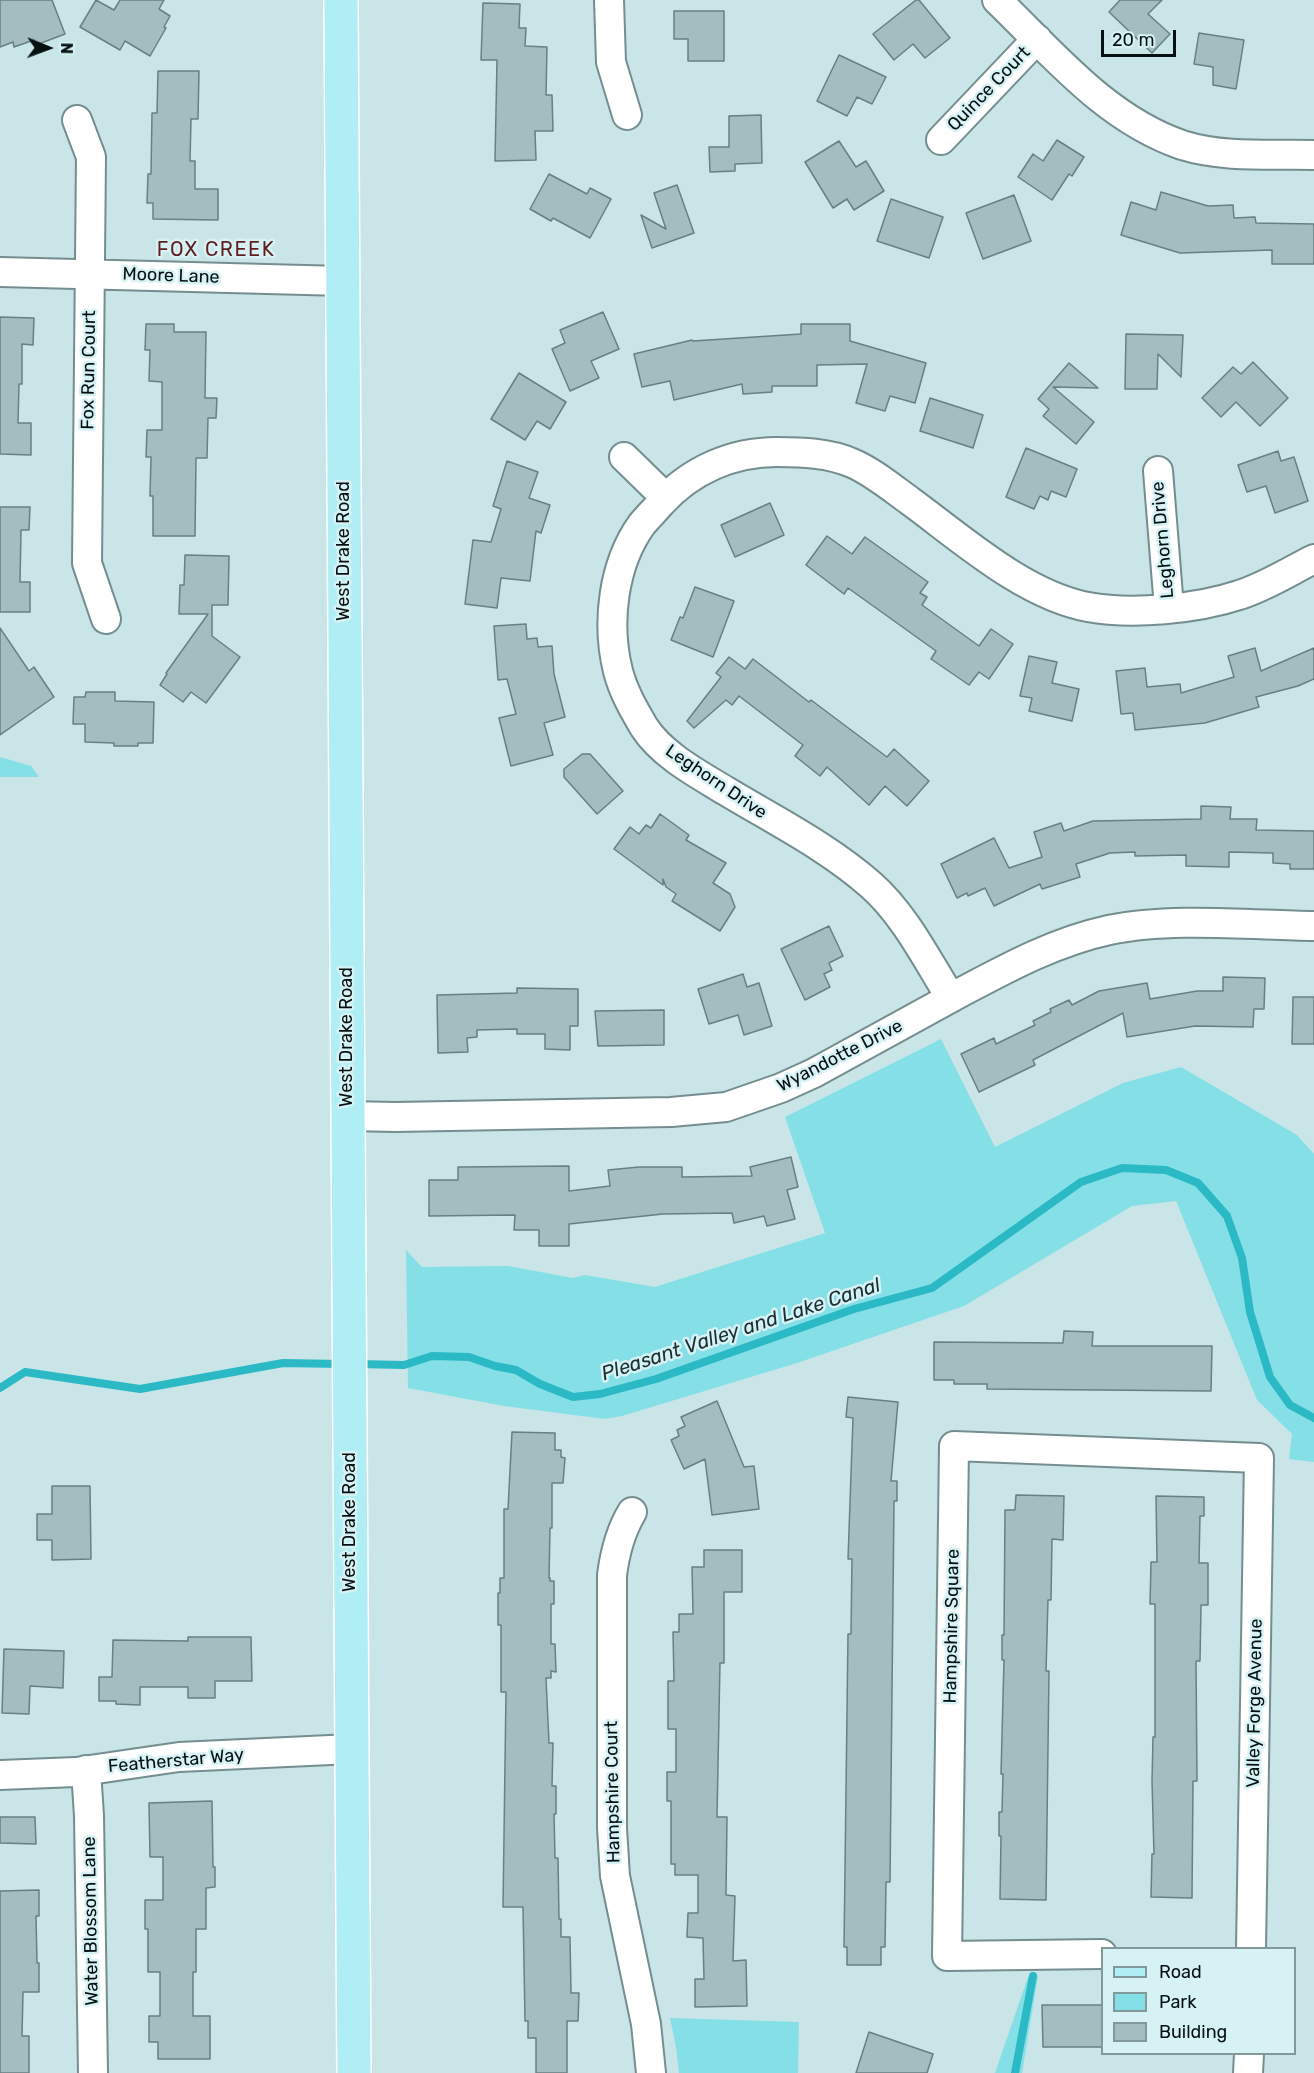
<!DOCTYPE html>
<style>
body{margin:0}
#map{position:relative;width:1314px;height:2073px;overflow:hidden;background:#c9e5e7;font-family:Rubik,sans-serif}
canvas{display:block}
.legend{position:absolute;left:1101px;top:1947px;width:195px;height:108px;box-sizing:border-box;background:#d6f2f4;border:2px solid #839899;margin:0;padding:8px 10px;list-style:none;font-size:18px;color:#071011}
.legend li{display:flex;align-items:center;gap:12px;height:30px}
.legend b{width:30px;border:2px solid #839899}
.north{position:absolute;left:18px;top:18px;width:60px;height:60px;-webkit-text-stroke:4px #d6f2f4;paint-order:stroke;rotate:91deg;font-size:16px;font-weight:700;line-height:24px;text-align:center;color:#071011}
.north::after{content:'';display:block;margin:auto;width:21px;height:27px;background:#071011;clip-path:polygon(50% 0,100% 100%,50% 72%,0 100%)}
.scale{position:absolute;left:1101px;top:30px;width:75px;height:27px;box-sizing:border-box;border:3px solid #071011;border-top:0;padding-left:8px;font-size:18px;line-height:21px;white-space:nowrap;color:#071011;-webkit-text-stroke:4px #d6f2f4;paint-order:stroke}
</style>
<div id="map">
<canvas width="1314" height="2073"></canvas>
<ul class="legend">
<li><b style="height:8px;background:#afeef4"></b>Road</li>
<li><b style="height:16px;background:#85dfe7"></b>Park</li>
<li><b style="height:16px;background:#a3bdc0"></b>Building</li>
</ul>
<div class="north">N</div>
<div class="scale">20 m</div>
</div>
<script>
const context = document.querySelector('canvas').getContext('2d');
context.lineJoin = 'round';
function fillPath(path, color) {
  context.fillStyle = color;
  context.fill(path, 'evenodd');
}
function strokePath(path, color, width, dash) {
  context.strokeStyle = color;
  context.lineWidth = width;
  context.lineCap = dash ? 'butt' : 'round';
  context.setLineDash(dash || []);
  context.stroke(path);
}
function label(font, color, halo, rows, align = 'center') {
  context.font = font + ' Rubik,sans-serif';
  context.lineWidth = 5;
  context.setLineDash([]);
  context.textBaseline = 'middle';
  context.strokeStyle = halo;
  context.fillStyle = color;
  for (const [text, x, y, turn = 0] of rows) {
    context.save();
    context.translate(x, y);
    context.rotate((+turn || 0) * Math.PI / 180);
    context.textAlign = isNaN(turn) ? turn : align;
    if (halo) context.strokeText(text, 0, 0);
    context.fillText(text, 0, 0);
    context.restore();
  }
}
fillPath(new Path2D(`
 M0,757L31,766L39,777H0Z
 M941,1039L995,1147L1123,1083L1181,1067L1297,1135L1314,1154V1462L1289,1459L1292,1434L1257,1400L1176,1201L1132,1206L964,1306L797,1363L622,1416L605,1419L504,1406L408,1388L406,1250L422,1267L508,1266L573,1278L585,1275L655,1287L825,1233L785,1117Z
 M1038,1976L1022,2073H995L1028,1977Z
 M670,2018L799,2022L798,2073H679L676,2047Z`), '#85dfe7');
strokePath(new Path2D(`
 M356,1364L404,1365L432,1356L469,1357L495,1366L516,1370L540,1384L573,1397L600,1394L656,1379L854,1309L932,1288L1081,1182L1122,1168L1166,1170L1198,1183L1227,1216L1242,1258L1250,1312L1270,1377L1290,1405L1314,1418
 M0,1388L25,1372L140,1389L283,1363L341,1364
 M1015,2073L1033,1976`), '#2ab9c5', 8);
const building = new Path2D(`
 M0,0H52L65,34L36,45L34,40L14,47L13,42L0,47Z
 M96,0L114,10L120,0H164L159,9L170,16L164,27L166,28L150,56L125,41L120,50L80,27Z
 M916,0H919L950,38L925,58L913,44L894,60L873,34Z
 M1120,0H1162L1148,14L1170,34L1152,53L1109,12Z
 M483,3L520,4L519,28H526L525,46L547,47L546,95H552L553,131H535L536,160L495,161L497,60H481Z
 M674,11H724V61H688V39H674Z
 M1199,33L1244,40L1236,89L1213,85V67L1194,64Z
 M839,55L886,77L872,104L857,97L847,116L817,101Z
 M158,71H199L198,119H191L190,161H195V189H218V220L153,219V203H147L148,174H151L152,113H157Z
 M761,115L762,163L735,164V171L710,172L709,147H729V116Z
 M1057,140L1084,157L1072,176L1069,174L1052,200L1018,177L1033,154L1043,161Z
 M839,141L856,167L866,161L884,191L854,210L847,199L833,208L805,162Z
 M549,174L587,194L590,188L611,199L590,238L553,218L551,221L530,209Z
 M677,185L694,233L652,248L641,215L666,229L654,193Z
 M1161,192L1208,206L1233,205L1234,218L1255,217L1256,223L1314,224V264H1272V250L1180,253L1121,235L1131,202L1156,210Z
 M1014,195L1031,241L983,259L966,213Z
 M891,199L943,217L929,258L877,241Z
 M603,312L619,349L591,361L599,378L570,391L552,349L565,343L560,330Z
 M0,317L34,318L33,345L22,344V384H19L18,423H31V455L0,454Z
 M146,324H174V332H206L205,398H217L216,418H208L207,458H196L195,536H153V496H150L151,457H146L147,430H162V382L149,381L150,350H145Z
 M801,324H850V341L926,363L915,403L890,396L885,411L856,403L867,364L817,365V386H772V392L743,394L742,384L674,400L670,381L642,387L634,354L692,340L693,341L801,334Z
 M1126,334L1183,335L1181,377L1158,354L1157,389H1125Z
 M1253,362L1288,398L1260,426L1236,402L1221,417L1202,398L1233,367L1241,374Z
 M1069,363L1098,388L1053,387L1094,422L1076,444L1043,416L1049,409L1038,399Z
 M519,373L566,402L550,429L537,421L525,440L491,419Z
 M930,398L983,415L973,448L920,431Z
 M1026,448L1077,469L1066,497L1051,491L1048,500L1040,496L1034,509L1006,497Z
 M1278,451L1281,461L1294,457L1308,501L1275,513L1266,486L1247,492L1238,465Z
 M507,461L538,472L529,498L550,505L541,533L536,531L530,581L501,578L497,608L465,604L473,540L491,542L501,509L493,506Z
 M770,503L784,535L735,557L721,525Z
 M0,507H30L29,530H21L20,582H30V612H0Z
 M827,536L852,554L865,537L928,582L920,593L927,597L922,605L979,646L991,629L1013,644L989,679L979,672L969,685L931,659L936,651L848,588L844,594L806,565Z
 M185,555L229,556L228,605H212V636L240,657L206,703L191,692L183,702L160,685L167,674L166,673L208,614H179L180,585H184Z
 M695,587L734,601L713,657L671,640L680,617L683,618Z
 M526,624L527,639L537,638L538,647L552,646L554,674L565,717L544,723L553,755L511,766L499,718L516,714L507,679L498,680L494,626Z
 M0,628L29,671L34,667L54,697L0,735Z
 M1255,648L1261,671L1314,648V679L1298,686L1256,697L1259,707L1205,723L1135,730L1133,713L1121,714L1116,671L1145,668L1147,687L1180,684L1181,693L1234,677L1228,656Z
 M1029,656L1057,662L1052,683L1079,689L1072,721L1029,711L1032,698L1020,696Z
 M729,657L745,669L753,659L809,702L811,700L887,757L894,749L929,781L907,806L885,786L869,805L827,767L820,776L795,756L803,745L739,696L732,705L726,700L694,728L687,721L721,677L716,673Z
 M86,692H115V701L154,702L153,743H138V746H114V743L85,742V724H73L74,697H85Z
 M582,754H590L623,791L597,814L564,777V769Z
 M1201,806L1231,807L1230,819H1257L1256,830L1314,831V869H1290V864L1273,863V853L1229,852V867L1186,866V855L1135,856V852L1110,853L1076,864L1080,877L1042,889L1040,884L994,906L985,888L968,896L967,893L957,898L941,864L994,838L1009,868L1042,857L1034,832L1061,823L1064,831L1093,821L1201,819Z
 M660,814L689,835L686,840L726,863L713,883L730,894L735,907L720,931L672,901L676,894L666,887L663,879V885L614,849L630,827L639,834L646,825L651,828Z
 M829,926L843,956L829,963L832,970L824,974L830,987L805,1000L781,949Z
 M743,974L747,987L759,983L772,1026L744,1035L738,1015L709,1024L698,989Z
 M1223,977L1265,978L1264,1009H1254L1253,1027L1195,1026L1127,1037L1123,1013L1033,1060L1035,1065L979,1092L961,1054L994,1038L996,1044L1035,1025L1033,1021L1051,1012L1050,1009L1069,1000L1072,1005L1099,991L1147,983L1150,999L1197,991H1223Z
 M517,988L578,989V1026H570V1050L545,1049V1034H517V1029L477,1030V1037L467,1038L468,1052L438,1053L437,995L517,993Z
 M1293,997H1314V1044H1292Z
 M664,1010V1045L598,1046L595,1011Z
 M791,1157L798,1187L787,1190L795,1219L767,1226L764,1216L734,1223L732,1213L663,1214L569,1224V1246H539V1230H514L515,1215L429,1216V1180H458V1167L569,1166V1191L610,1186L608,1170L639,1167H682V1177L752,1176L750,1167Z
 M1064,1331L1093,1332L1092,1346H1212L1211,1391L987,1389V1384H954V1380H934V1342L1063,1343Z
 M848,1397L898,1402L891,1481H897V1501H894L890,1882H886L885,1947H881V1965H847V1947H844L848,1634H851L852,1559H848L853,1418L846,1417Z
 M717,1401L744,1467L754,1466L759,1509L712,1515L705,1459L684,1469L671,1440L679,1436L677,1430L685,1426L681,1417Z
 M512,1432L555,1433V1450H561V1457L565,1458L563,1483H552V1528H550L549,1578H550V1581H554V1604H551V1644H555L556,1672L551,1671V1678H546L549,1743H553L552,1786H556V1814H554L555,1858H558L559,1919H561V1937H570L571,1993H579L578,2021H567V2073H536V2038H528V2021H525L523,1907H503L506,1692H501V1625H498V1593H500V1578H504V1509H508Z
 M52,1486H90L91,1559L52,1560V1540H37V1514H52Z
 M1016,1495L1064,1496L1063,1540L1052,1539L1051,1600H1048L1046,1671H1049L1046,1900L1000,1899L1001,1836H999V1812H1002L1003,1774H1001L1004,1660H1002V1635H1004L1005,1510H1015Z
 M1156,1496L1204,1497V1516H1200L1199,1563H1208V1605H1201L1200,1661H1196L1197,1781H1193L1192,1898L1151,1897L1152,1854H1154L1152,1781L1153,1737H1155V1604H1150L1151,1562H1157Z
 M704,1550H742V1592H724V1663H720L717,1817H727L726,1895L735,1896L733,1961L746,1960L747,2006L695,2007V1979H704L703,1938L687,1937L688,1913H698V1875H675V1864H671V1801H667V1772H676V1729H668V1681H674L673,1632H679V1614H693L692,1567H704Z
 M188,1637H251L252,1681H215V1698H188V1687H140V1705L116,1704V1701H99V1677H112L113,1640L188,1641Z
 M4,1649L64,1651L63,1688L30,1686L29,1714L2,1713Z
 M212,1801L213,1867H215V1887L206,1888V1929H196V1972H193V2016H210V2059H158V2042H149V2016H160V1972H148V1929H145V1900H163V1857H150L149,1803Z
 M0,1817H35L36,1844L0,1843Z
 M39,1890V1916H36L37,1963H39V1992H23L22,2036H29V2073H0V1891Z
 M1042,2005H1102V2047H1043Z
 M869,2032L933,2054L927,2073H856Z`);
fillPath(building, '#a3bdc0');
strokePath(building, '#678083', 1.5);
const street = new Path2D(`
 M609,0L611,62L627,115
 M997,0C1053,54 1106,119 1182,145C1223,158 1271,154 1314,155
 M77,120L91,157L87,563L106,619
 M941,140L1037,39
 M0,272L343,281
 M624,457L666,498
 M1158,471L1169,608
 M951,998C927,960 905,915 871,885C828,847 774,820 726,791C698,774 662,755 644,727C634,710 623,691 618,671C606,623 613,564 642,524C648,517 655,510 661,503C691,470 732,452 777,452C802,452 829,453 852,463C873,472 892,488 910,501C962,539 1024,595 1088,607C1132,615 1197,609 1239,595C1265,587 1290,571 1314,559
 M348,1116L395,1117L671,1112L726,1107L781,1088L814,1073C862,1047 910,1020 958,994C1007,968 1054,942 1109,930C1171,917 1250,925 1314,926
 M632,1512C620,1532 615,1552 612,1575V1828L615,1876L646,2024L651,2073
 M86,1770L89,1816L93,2073
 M0,1775L76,1772L179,1757L352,1749
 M1102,1954L947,1956L954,1446L1259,1458L1251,1948
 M1248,2073L1249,2054`);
const primary = new Path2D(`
 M341,0L354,2073`);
strokePath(street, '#748e90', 32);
strokePath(primary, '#fff', 36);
strokePath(street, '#fff', 28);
strokePath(primary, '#afeef4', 33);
label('18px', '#071011', '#d6f2f4', [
 ["Quince Court",989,89,-46],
 ["Moore Lane",171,276,2],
 ["Fox Run Court",89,370,-89],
 ["Leghorn Drive",1163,540,-95],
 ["West Drake Road",344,551,-90],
 ["Leghorn Drive",716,782,34],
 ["West Drake Road",347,1037,-90],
 ["Wyandotte Drive",840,1056,-27],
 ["West Drake Road",350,1522,-90],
 ["Hampshire Square",952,1626,-89],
 ["Valley Forge Avenue",1255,1703,-89],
 ["Featherstar Way",176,1761,-5],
 ["Hampshire Court",613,1792,-91],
 ["Water Blossom Lane",91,1921,-91]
]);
context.letterSpacing = '1.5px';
label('20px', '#611c1d', '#d6f2f4', [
 ["FOX CREEK",216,250]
]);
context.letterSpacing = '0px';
label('italic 20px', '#192f32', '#d6f2f4', [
 ["Pleasant Valley and Lake Canal",741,1330,-18]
]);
</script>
